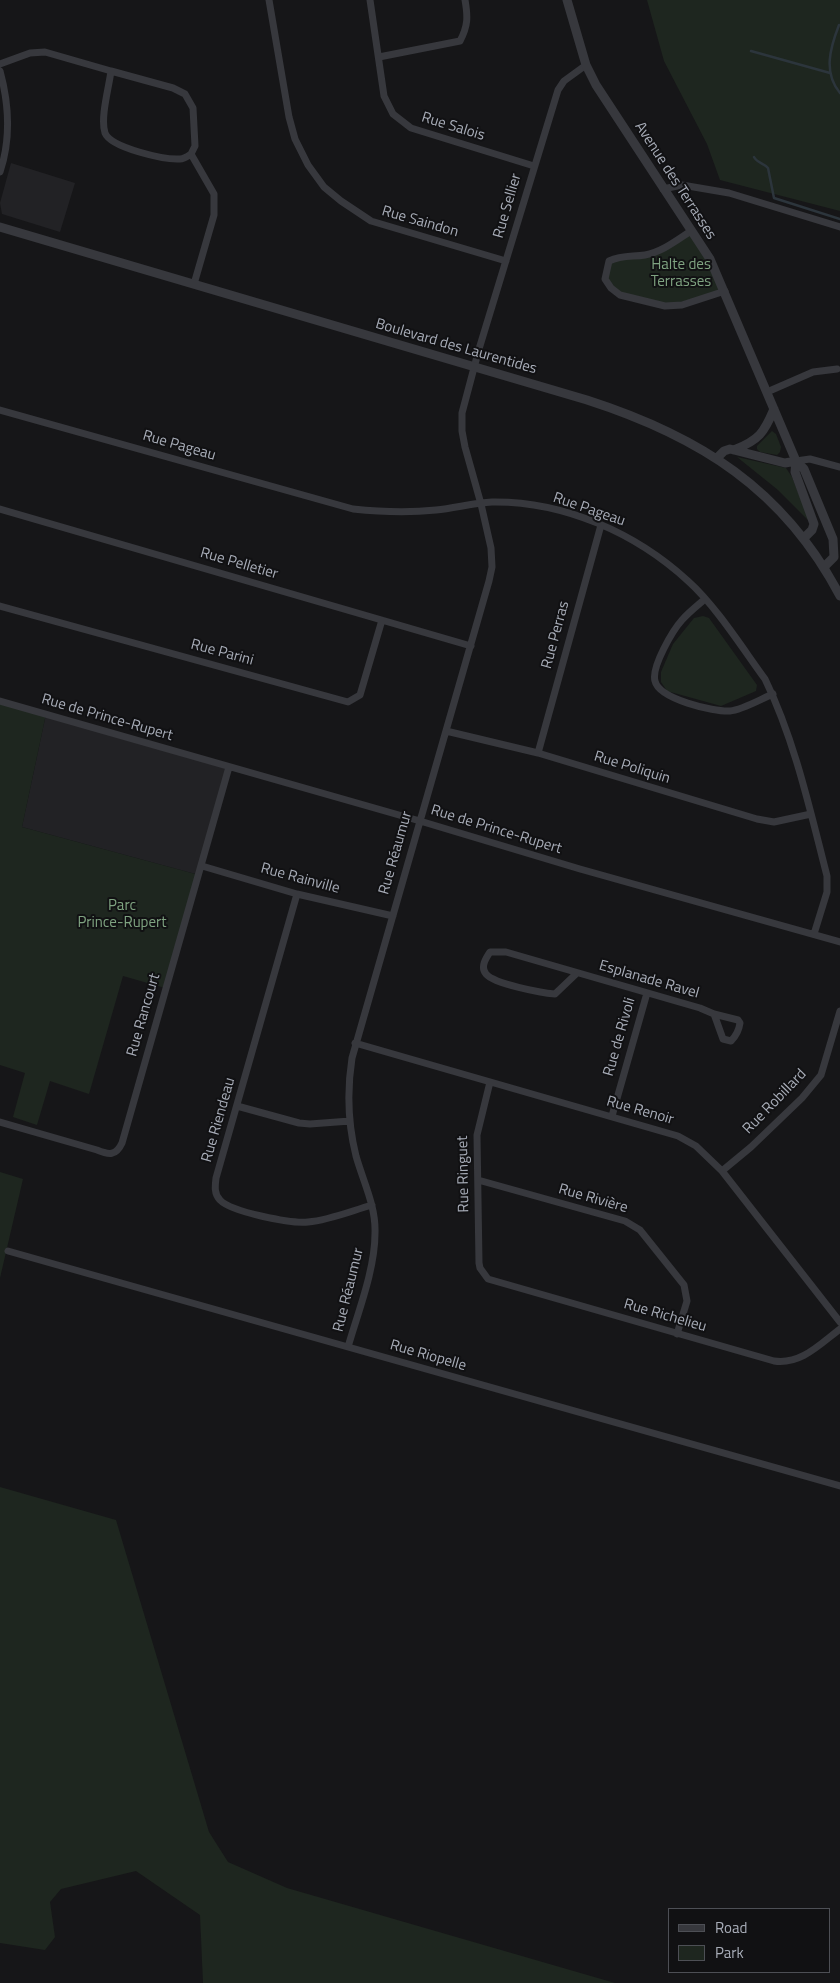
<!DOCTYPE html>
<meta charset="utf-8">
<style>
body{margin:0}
#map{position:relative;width:840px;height:1983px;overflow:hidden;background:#161618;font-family:"Titillium Web",sans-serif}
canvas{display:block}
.legend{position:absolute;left:668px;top:1908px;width:162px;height:65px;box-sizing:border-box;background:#111113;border:1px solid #4d4f55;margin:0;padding:6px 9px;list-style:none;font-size:15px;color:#a8adb8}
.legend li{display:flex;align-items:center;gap:10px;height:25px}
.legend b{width:25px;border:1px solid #4d4f55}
</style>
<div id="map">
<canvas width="840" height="1983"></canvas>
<ul class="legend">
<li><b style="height:6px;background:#37383d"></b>Road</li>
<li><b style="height:14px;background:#1e261f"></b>Park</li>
</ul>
</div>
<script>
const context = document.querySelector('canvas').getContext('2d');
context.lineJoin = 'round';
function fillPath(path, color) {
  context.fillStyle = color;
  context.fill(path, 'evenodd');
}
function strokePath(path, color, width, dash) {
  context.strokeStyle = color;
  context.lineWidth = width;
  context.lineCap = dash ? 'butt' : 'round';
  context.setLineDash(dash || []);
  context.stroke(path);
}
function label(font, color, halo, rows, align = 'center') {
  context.font = font + ' "Titillium Web",sans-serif';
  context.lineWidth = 4;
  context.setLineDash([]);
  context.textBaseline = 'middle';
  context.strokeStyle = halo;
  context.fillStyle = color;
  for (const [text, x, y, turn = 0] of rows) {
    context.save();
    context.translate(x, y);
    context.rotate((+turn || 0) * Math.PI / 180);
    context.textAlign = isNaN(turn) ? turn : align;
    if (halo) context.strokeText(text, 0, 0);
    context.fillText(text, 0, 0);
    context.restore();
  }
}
fillPath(new Path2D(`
 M11,163L75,183L60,232L2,214L0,203Z
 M46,714L228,767L199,875L22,827Z`), '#222225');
fillPath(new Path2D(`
 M647,0H840V211L720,180L707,144L664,61Z
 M691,231L725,291L665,306L620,295L605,279L609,261L644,255Z
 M772,431L776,434L781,447L780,452L777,455L760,452L757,449V446Z
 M737,457L786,468L792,477L810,522L778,490Z
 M703,616L709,618L757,685L756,691L721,706L667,691L661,682V672L673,644L694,618Z
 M0,701L46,714L22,827L199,875L165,988L123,976L89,1094L50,1081L37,1125L13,1117L25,1073L0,1065Z
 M0,1172L23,1179L0,1278Z
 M0,1487L116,1520L209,1832L228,1862L287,1888L615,1983H203L200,1915L136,1871L61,1889L50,1902L55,1937L45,1950L0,1943Z`), '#1e261f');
strokePath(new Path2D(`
 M839,25C830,48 823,73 840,93
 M751,51L830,73
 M754,157C757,163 764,163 768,168L774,198L840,219`), '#2c353c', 2.5);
strokePath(new Path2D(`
 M269,0L289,117L295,139L308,165L324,187L341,201L371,221L506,261
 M370,0L384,96L393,114L411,128L534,166
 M379,57L460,41C468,26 468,17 465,0
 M0,64L30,53L45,52L111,71C109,87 100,118 105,133C111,148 165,160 180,159C184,159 188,156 191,154L214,194V215L194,284
 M0,71C9,104 11,139 0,172
 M111,71L173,88L185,94L193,108L195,146L191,154
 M663,189L682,185L729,193L840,227
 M691,231C677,240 662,252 645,255C632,257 622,255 609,261L605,279L611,288L620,295L665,306L682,305L725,291
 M767,392L813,372L837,369
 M0,410L353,509C381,512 408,513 436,510C455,508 474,503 492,502C564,501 636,533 688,581C716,606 743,649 765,679C795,741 810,810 827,876V892L814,934
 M796,461L810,459L840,467
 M0,509L471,646
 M705,599C698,605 689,612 682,620C673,630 651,667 655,681C659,699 713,712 730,711C742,710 761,699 773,694
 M0,606L348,702L360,695L382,620
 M0,701L420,821L580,869L840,942
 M446,731L538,753L757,819L774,822L811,814
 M538,753L601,525
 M202,866L297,894L393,916
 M297,894L216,1178C215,1186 214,1194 220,1200C231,1212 292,1224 308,1222C330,1220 351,1211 372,1205
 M577,973L555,994C542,993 494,984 486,974C480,967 486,958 490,952H506L700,1008L714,1014L738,1020L740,1023C739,1030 736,1036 731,1041L723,1039L714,1014
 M355,1043L678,1136L696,1146L722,1171L840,1322
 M490,1082L477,1135L479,1263L480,1268L488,1279L774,1361C801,1365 820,1344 840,1329
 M237,1106L299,1123L310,1124L350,1121
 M612,1116L647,993
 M0,1122L97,1150C109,1155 116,1156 122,1143L229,767
 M722,1171L751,1147L802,1098L821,1075L840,1011
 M478,1180L625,1221L640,1230L684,1285L687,1301L677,1334
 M8,1251L840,1486
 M348,1347C358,1312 375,1270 375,1233C376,1206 363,1181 356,1156C348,1124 347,1090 352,1058L489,581L492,567L491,548L481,504L465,447L462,431V413L479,349L558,90L564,81L586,65`), '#37383d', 7);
strokePath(new Path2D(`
 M567,0L586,65L596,85L710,259L796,461L804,469L833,539L834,557L824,567
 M0,227L587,400C699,436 784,489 840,596
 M734,450C759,440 764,433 774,409
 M717,458L724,451L730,449L785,463L796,461
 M796,461L795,472L814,524L812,530L804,538`), '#37383d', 9);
label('15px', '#a8adb8', '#111113', [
 ["Rue Salois",453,127,17],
 ["Avenue des Terrasses",675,181,57],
 ["Rue Sellier",508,206,-74],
 ["Rue Saindon",420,222,16],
 ["Boulevard des Laurentides",456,347,16],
 ["Rue Pageau",179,446,16],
 ["Rue Pageau",589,510,19],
 ["Rue Pelletier",239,564,16],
 ["Rue Perras",556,635,-75],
 ["Rue Parini",222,653,15],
 ["Rue de Prince-Rupert",107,718,16],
 ["Rue Poliquin",632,768,17],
 ["Rue de Prince-Rupert",496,830,17],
 ["Rue Réaumur",396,853,-74],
 ["Rue Rainville",300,879,15],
 ["Esplanade Ravel",649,980,16],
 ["Rue Rancourt",144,1015,-74],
 ["Rue de Rivoli",620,1037,-74],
 ["Rue Robillard",775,1102,-46],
 ["Rue Renoir",640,1111,16],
 ["Rue Riendeau",219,1120,-74],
 ["Rue Ringuet",464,1174,-91],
 ["Rue Rivière",593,1199,16],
 ["Rue Réaumur",349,1290,-76],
 ["Rue Richelieu",665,1316,16],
 ["Rue Riopelle",428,1356,16]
]);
label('15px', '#7fa381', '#111113', [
 ["Halte des",681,265],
 ["Terrasses",681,282],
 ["Parc",122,906],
 ["Prince-Rupert",122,923]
]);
</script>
